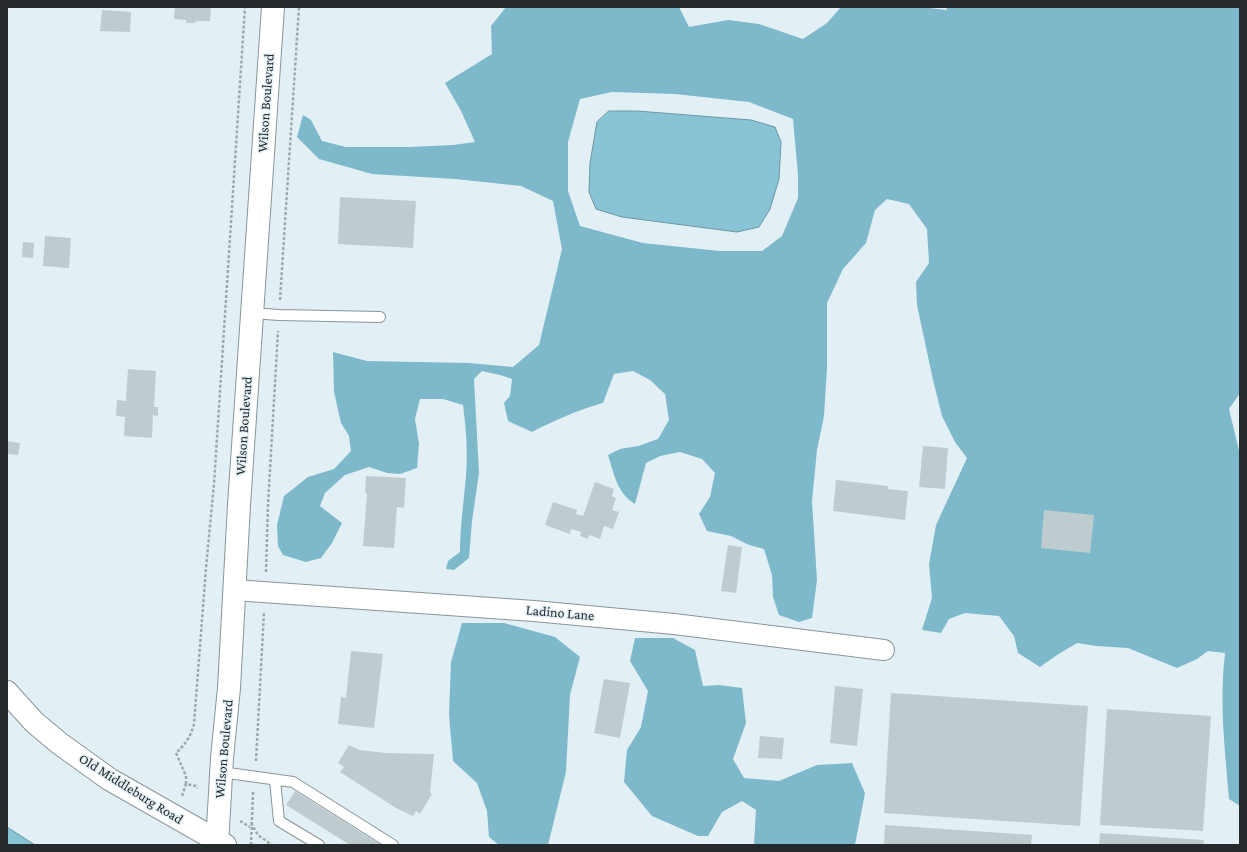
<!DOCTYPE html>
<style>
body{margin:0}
#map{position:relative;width:1247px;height:852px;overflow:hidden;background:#e2f0f5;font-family:"Crimson Pro",serif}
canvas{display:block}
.frame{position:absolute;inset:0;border:8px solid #252a2c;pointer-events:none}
</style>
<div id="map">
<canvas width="1247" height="852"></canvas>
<div class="frame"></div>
</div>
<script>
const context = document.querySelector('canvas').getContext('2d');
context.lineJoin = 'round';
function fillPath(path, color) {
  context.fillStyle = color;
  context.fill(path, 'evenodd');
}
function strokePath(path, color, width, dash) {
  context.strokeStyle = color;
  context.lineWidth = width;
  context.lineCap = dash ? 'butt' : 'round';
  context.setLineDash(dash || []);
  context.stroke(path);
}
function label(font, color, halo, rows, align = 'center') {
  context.font = font + ' "Crimson Pro",serif';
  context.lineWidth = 3;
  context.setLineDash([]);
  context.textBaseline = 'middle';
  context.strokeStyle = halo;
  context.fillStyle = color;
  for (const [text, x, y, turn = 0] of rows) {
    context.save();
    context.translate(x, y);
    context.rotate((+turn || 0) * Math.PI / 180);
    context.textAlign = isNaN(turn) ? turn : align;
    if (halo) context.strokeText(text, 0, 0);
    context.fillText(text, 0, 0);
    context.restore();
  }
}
fillPath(new Path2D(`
 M506,7H563L584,8L585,7H679L689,27L728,20L759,24L803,39L827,23L841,7H920L947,10L946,7H1240V393L1229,409L1240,455V806L1229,799C1225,751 1219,702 1225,653L1208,651L1197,659L1177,668L1128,648L1096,646L1077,643L1057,655L1040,667L1018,653L1014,636L999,616L965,613L949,619L941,633L922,630L932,598L929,564L936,525L967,458L955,442L942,416L933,380L917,305L916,282L929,263L927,229L909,204L887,199L875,210L866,243L843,269L827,303V368L824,416L817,450L812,501L817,580L812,618L799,622L779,615L773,597L772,575L764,549L749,545L731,536L707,531L699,514L710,497L715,473L702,459L680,452L660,456L646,463L635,504C617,493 614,474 608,455L620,449L638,446L658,439L669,420L665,394L650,380L633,371L614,374L603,403C578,410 555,420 532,432L508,421L504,403L510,396L512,379L500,375L482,371L474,379L479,473L472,521L469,558L454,570L446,569L448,561L460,552C460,526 464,501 466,475C468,452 466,428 463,405L443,399H420L415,419L419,444L417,468L400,474L387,473L369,467L345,475L325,493L320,506L342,523L332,543L321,558L306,562L283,555L278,546L277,525L284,496L308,477L334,469L351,451L349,436L341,423L334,392L333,352L367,361L469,363L513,367L539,345L562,249L553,201L521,186L455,179L372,174L319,159L297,137L303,115L311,120L322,141L346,147H409L453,145L475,142L461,111L445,83L492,54L491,26ZM612,92L675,94L749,102L793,119L798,175V198L782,236L762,251H720L643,243L580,226L568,191V142L580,99Z
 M462,623H504L555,637L580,657L570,695L566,772L548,845H499L489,837L487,811L477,783L453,761L449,715L451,662Z
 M635,638H673L695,650L703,686L719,685L742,688L746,723L733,759L744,778L779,781L817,765L852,763L865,793L855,845H754L756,810L742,801L722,812L708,836H698L652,816L624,782L627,750L641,727L648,691L630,661Z`), '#7eb9cb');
const water = new Path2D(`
 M609,111H637L751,120L775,127L781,142L779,179L770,209L759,227L737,232L622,217L596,209L589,192L590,163L597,122Z
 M7,827L35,845H7Z`);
fillPath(water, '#88c4d6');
strokePath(water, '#6a96a3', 1);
fillPath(new Path2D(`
 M175,7H211L210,21H196L195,23H186V20L174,19Z
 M102,10L131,12L130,32L100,31Z
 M340,197L416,201L413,248L338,244Z
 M45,236L71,238L69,268L43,266Z
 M23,242L34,243L33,258L22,257Z
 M128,369L156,371L154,407H158V416L153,415L152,438L124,436L125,417L116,416L117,400L126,401Z
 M7,441L20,443L18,455L7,454Z
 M923,446L948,448L945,489L919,487Z
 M366,476L406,478L404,508L397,507L394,548L363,546L367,493H365Z
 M836,480L888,486V489L908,491L905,520L833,511Z
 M595,482L614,489L612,496L616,498L612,510L619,512L613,529L604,526L600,539L589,535L588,539L580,536L581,532L571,529L570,534L545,525L553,502L577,510L576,514L583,516Z
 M1044,510L1094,515L1090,553L1041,548Z
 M728,545L742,547L736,593L721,591Z
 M351,651L383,654L374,728L338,724L341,697L346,698Z
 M604,679L630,683L620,738L594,733Z
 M835,686L863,689L857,746L830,743Z
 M891,693L1088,706L1080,826L884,813Z
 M1107,709L1211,716L1203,831L1100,825Z
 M760,736L784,738L782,759L758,758Z
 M349,745L359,750L386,753L434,754L430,792L432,794L420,814L416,811L413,816L396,808L340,772L344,767L338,763Z
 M295,791L381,845H350L286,805Z
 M885,825L1032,835L1031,845H884Z
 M1100,833L1204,840L1203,845H1099Z`), '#beccd0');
const lane = new Path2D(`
 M252,313L279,315L380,317
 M221,772L293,782L393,845
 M275,780L279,821L319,845`);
const street = new Path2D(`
 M234,590L534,611L674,624L884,650`);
const secondary = new Path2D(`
 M7,692L34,722L59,743L109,779L225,845
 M217,845L222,758L229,688L239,505L273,7`);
strokePath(lane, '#889599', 12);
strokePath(street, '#889599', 22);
strokePath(secondary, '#889599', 24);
strokePath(new Path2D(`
 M280,300L299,7
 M266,572L268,505L278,331
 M256,761L264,612
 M186,784V776L176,753C185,745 191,736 194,724L206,568L214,484L245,7
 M182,796L186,784L196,786L198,788
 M240,821L250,827
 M251,823L258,835L272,845
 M251,845L253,792`), '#9ea9ac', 2.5, [3, 2]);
strokePath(lane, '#fff', 10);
strokePath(street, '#fff', 20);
strokePath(secondary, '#fff', 22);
label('14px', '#252a2c', '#e2f0f5', [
 ["Wilson Boulevard",266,103,-86],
 ["Wilson Boulevard",244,426,-86],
 ["Ladino Lane",560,613,5],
 ["Wilson Boulevard",224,749,-85],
 ["Old Middleburg Road",131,789,32]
]);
</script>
